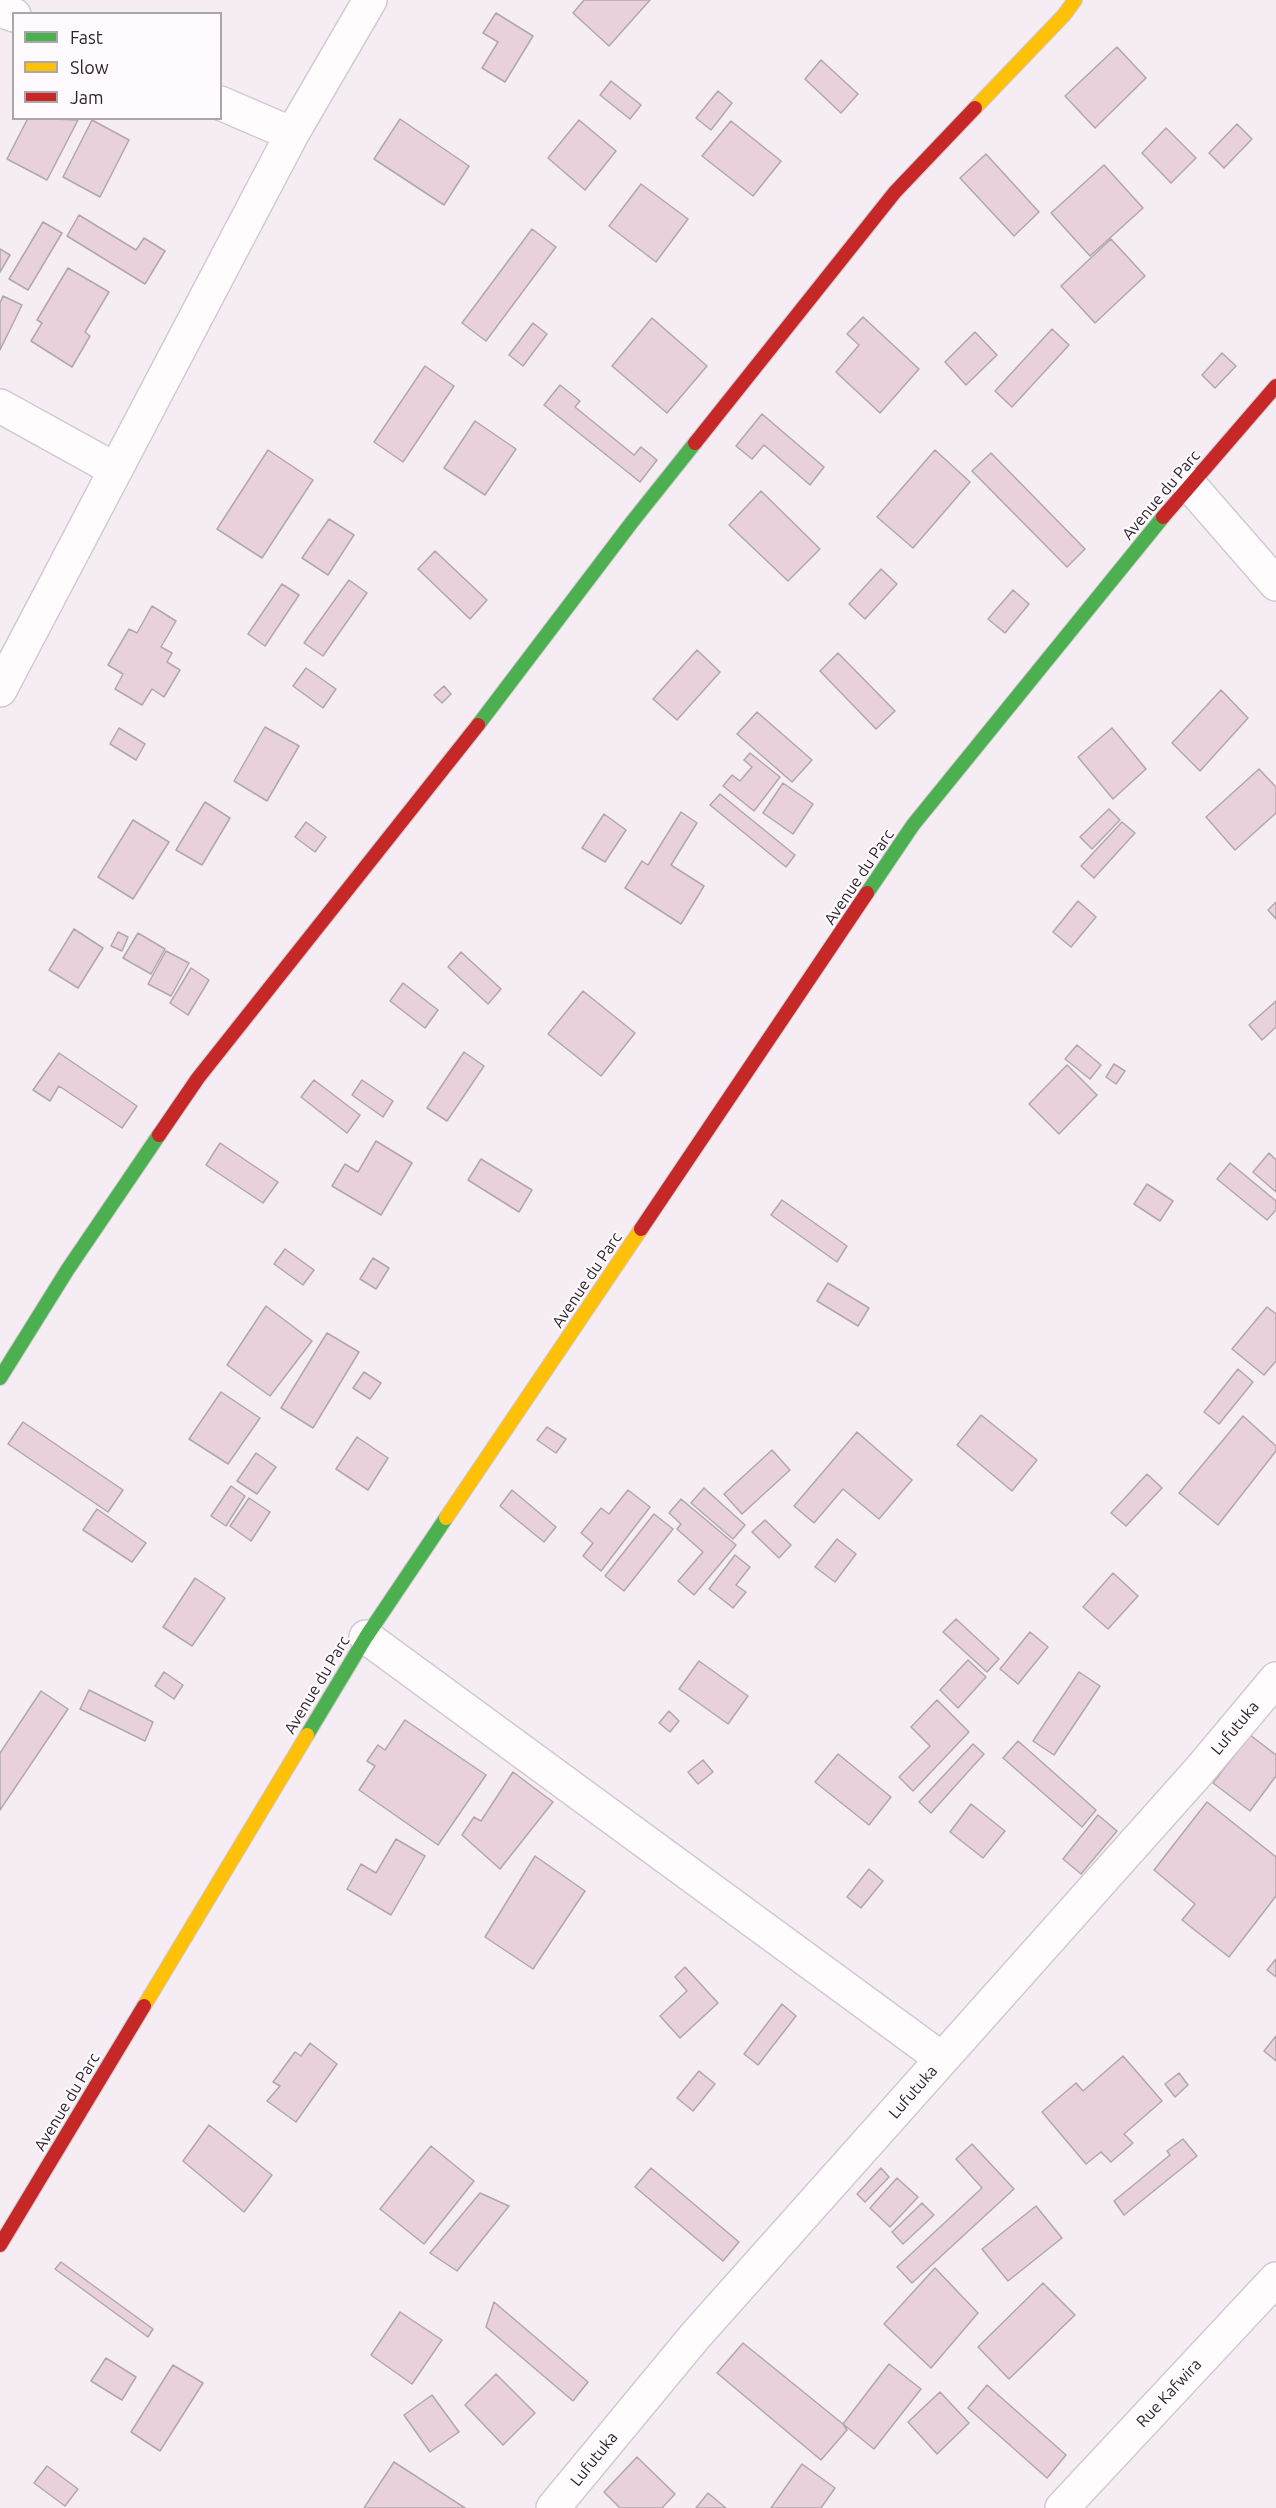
<!DOCTYPE html>
<style>
body{margin:0}
#map{position:relative;width:1276px;height:2508px;overflow:hidden;background:#f6ecf4;font-family:Ubuntu,sans-serif}
canvas{display:block}
.legend{position:absolute;left:12px;top:12px;width:210px;height:108px;box-sizing:border-box;background:#fefafd;border:2px solid #aaa6a9;margin:0;padding:8px 10px;list-style:none;font-size:18px;color:#2d272c}
.legend li{display:flex;align-items:center;gap:12px;height:30px}
.legend b{width:30px;border:2px solid #aaa6a9}
</style>
<div id="map">
<canvas width="1276" height="2508"></canvas>
<ul class="legend">
<li><b style="height:8px;background:#4caf50"></b>Fast</li>
<li><b style="height:8px;background:#ffc107"></b>Slow</li>
<li><b style="height:8px;background:#c62828"></b>Jam</li>
</ul>
</div>
<script>
const context = document.querySelector('canvas').getContext('2d');
context.lineJoin = 'round';
function fillPath(path, color) {
  context.fillStyle = color;
  context.fill(path, 'evenodd');
}
function strokePath(path, color, width, dash) {
  context.strokeStyle = color;
  context.lineWidth = width;
  context.lineCap = dash ? 'butt' : 'round';
  context.setLineDash(dash || []);
  context.stroke(path);
}
function label(font, color, halo, rows, align = 'center') {
  context.font = font + ' Ubuntu,sans-serif';
  context.lineWidth = 4.5;
  context.setLineDash([]);
  context.textBaseline = 'middle';
  context.strokeStyle = halo;
  context.fillStyle = color;
  for (const [text, x, y, turn = 0] of rows) {
    context.save();
    context.translate(x, y);
    context.rotate((+turn || 0) * Math.PI / 180);
    context.textAlign = isNaN(turn) ? turn : align;
    if (halo) context.strokeText(text, 0, 0);
    context.fillText(text, 0, 0);
    context.restore();
  }
}
const building = new Path2D(`
 M584,0H650L609,46L573,13Z
 M496,13L533,36L505,82L482,68L498,42L483,33Z
 M1117,47L1146,78L1095,128L1065,96Z
 M821,60L858,94L841,113L805,79Z
 M611,81L641,105L630,119L600,95Z
 M718,91L732,103L711,130L696,118Z
 M28,118L78,120L47,180L7,159Z
 M400,119L469,166L444,205L374,159Z
 M92,120L129,140L100,197L63,177Z
 M579,120L616,151L585,190L548,158Z
 M731,121L781,161L753,196L702,156Z
 M1237,124L1252,139L1224,168L1209,153Z
 M1166,128L1196,158L1171,183L1142,153Z
 M986,154L1039,212L1014,236L960,178Z
 M1104,165L1143,208L1090,256L1051,213Z
 M641,184L688,219L656,262L609,226Z
 M79,215L136,250L144,238L165,251L145,284L67,236Z
 M43,222L62,233L28,290L9,279Z
 M532,229L556,247L486,341L462,323Z
 M1111,239L1145,276L1095,323L1061,286Z
 M0,249L10,255L0,272Z
 M68,268L109,292L85,332L90,336L72,367L31,341L42,323L37,320Z
 M3,296L22,305L0,350V303Z
 M863,317L919,369L880,413L836,372L859,345L847,334Z
 M652,318L707,366L667,413L612,366Z
 M533,323L547,334L523,366L509,355Z
 M1052,329L1069,345L1012,407L995,391Z
 M975,332L997,355L966,385L945,362Z
 M1222,353L1236,366L1215,388L1202,375Z
 M425,366L454,386L403,462L374,442Z
 M560,385L580,401L575,407L634,455L641,447L657,460L640,482L544,405Z
 M762,414L824,467L810,485L764,445L752,459L736,446Z
 M475,421L516,449L485,495L444,468Z
 M268,450L313,480L262,558L217,529Z
 M935,450L970,482L913,548L877,517Z
 M991,453L1085,549L1067,567L972,471Z
 M761,491L820,549L788,581L729,525Z
 M329,519L354,535L328,575L302,558Z
 M435,551L487,600L470,619L418,569Z
 M881,569L897,584L865,619L849,604Z
 M349,580L367,593L323,656L304,643Z
 M282,584L299,595L265,646L248,634Z
 M1013,590L1029,604L1005,633L988,619Z
 M152,606L176,621L161,647L172,653L167,662L180,670L164,697L152,689L142,705L115,689L123,674L108,665L129,629L137,633Z
 M697,650L720,672L677,720L653,699Z
 M838,653L895,711L876,729L820,671Z
 M306,668L336,689L323,708L293,686Z
 M444,686L451,694L442,703L434,695Z
 M1221,690L1248,718L1200,771L1172,743Z
 M757,712L812,760L792,782L737,734Z
 M265,727L299,746L267,801L234,781Z
 M119,728L145,744L136,760L110,744Z
 M1112,728L1146,769L1113,799L1078,757Z
 M750,753L780,777L754,811L723,786L732,775L740,781L752,767L744,760Z
 M1259,769L1276,787V813L1235,850L1206,817Z
 M783,783L813,804L793,834L763,813Z
 M720,794L795,855L786,867L710,805Z
 M205,802L230,818L202,865L176,850Z
 M1109,809L1120,820L1092,849L1080,837Z
 M681,812L697,823L671,865L704,886L681,924L625,888L642,861L648,865Z
 M604,814L626,830L605,862L582,848Z
 M133,820L169,842L133,899L98,877Z
 M306,822L326,837L315,852L295,837Z
 M1122,822L1135,833L1094,878L1081,866Z
 M1078,901L1096,917L1071,947L1053,932Z
 M1276,902V919L1268,910Z
 M74,929L103,948L78,988L49,970Z
 M118,932L128,937L122,951L111,946Z
 M138,933L165,949L151,974L123,958Z
 M166,951L189,963L171,996L148,984Z
 M461,952L501,989L488,1004L448,967Z
 M191,968L209,980L188,1015L170,1003Z
 M403,983L438,1010L425,1028L390,1001Z
 M583,991L635,1033L601,1076L548,1034Z
 M1276,1001V1027L1262,1040L1249,1025Z
 M1077,1045L1101,1065L1090,1079L1065,1059Z
 M464,1052L484,1066L447,1121L427,1108Z
 M59,1053L137,1106L122,1128L59,1086L50,1101L33,1090Z
 M1114,1064L1125,1071L1116,1084L1106,1077Z
 M1067,1065L1097,1095L1059,1134L1029,1104Z
 M314,1080L360,1115L347,1133L301,1097Z
 M362,1080L393,1101L383,1117L352,1095Z
 M376,1141L412,1163L381,1215L332,1186L345,1164L358,1172Z
 M220,1143L278,1182L263,1203L206,1165Z
 M1269,1153L1276,1160V1192L1253,1172Z
 M481,1159L532,1190L519,1212L468,1180Z
 M1230,1163L1276,1201V1210L1267,1220L1217,1179Z
 M1147,1184L1173,1201L1160,1221L1134,1204Z
 M782,1200L847,1246L837,1262L771,1215Z
 M285,1249L314,1270L303,1285L274,1264Z
 M373,1258L389,1268L376,1289L360,1279Z
 M828,1283L869,1308L858,1326L817,1301Z
 M266,1306L312,1341L270,1396L227,1365Z
 M1267,1307L1276,1314V1361L1264,1375L1232,1349Z
 M327,1333L359,1352L313,1428L281,1408Z
 M1238,1369L1253,1382L1219,1424L1204,1412Z
 M364,1372L381,1383L370,1399L353,1388Z
 M221,1392L260,1418L228,1464L189,1439Z
 M981,1415L1037,1460L1012,1491L957,1445Z
 M1243,1416L1276,1446V1451L1218,1525L1179,1493Z
 M23,1422L123,1490L108,1512L8,1444Z
 M547,1427L566,1439L556,1453L537,1440Z
 M857,1432L912,1480L879,1519L843,1489L814,1523L794,1506Z
 M357,1437L388,1458L368,1490L336,1469Z
 M772,1450L790,1470L742,1514L724,1494Z
 M256,1453L276,1467L257,1494L237,1481Z
 M1147,1474L1162,1488L1126,1526L1111,1513Z
 M231,1486L245,1496L226,1526L211,1516Z
 M704,1488L745,1525L733,1539L691,1503Z
 M512,1490L556,1527L544,1542L500,1506Z
 M628,1490L650,1507L601,1571L583,1556L593,1543L581,1533L601,1508L609,1514Z
 M249,1498L270,1512L251,1541L230,1526Z
 M681,1499L736,1545L694,1595L678,1581L703,1552L677,1529L681,1524L669,1513Z
 M97,1509L146,1543L132,1562L83,1530Z
 M654,1514L673,1529L624,1591L605,1576Z
 M765,1520L791,1545L779,1558L752,1532Z
 M837,1539L856,1554L835,1582L815,1567Z
 M735,1555L750,1567L736,1585L746,1592L733,1608L709,1589Z
 M1113,1573L1138,1596L1108,1629L1083,1607Z
 M195,1578L225,1598L192,1646L163,1627Z
 M956,1619L999,1659L987,1672L943,1632Z
 M1030,1632L1048,1647L1018,1684L1000,1669Z
 M968,1660L986,1677L958,1708L940,1690Z
 M699,1661L748,1696L728,1724L679,1689Z
 M164,1672L183,1685L174,1699L155,1686Z
 M1079,1672L1100,1686L1054,1755L1033,1741Z
 M89,1690L153,1722L145,1741L80,1709Z
 M41,1691L68,1709L0,1810V1753Z
 M937,1700L969,1732L913,1791L899,1777L930,1746L911,1727Z
 M669,1711L679,1721L670,1732L659,1723Z
 M405,1720L486,1775L438,1845L359,1790L375,1766L367,1761L378,1745L385,1750Z
 M1250,1735L1276,1755V1776L1250,1811L1213,1783Z
 M1018,1741L1096,1810L1082,1827L1003,1758Z
 M973,1744L984,1754L931,1813L919,1802Z
 M838,1754L891,1797L869,1825L815,1782Z
 M703,1760L713,1772L698,1784L688,1772Z
 M513,1772L553,1802L500,1869L462,1835L474,1817L481,1821Z
 M1207,1802L1276,1857V1896L1229,1957L1182,1920L1195,1904L1154,1870Z
 M971,1804L1005,1831L983,1858L950,1832Z
 M1098,1815L1117,1831L1081,1874L1063,1859Z
 M396,1839L425,1856L391,1915L347,1889L361,1864L376,1873Z
 M535,1856L585,1891L533,1969L485,1937Z
 M869,1869L883,1881L861,1908L847,1897Z
 M1276,1959V1977L1267,1970Z
 M685,1967L718,2003L680,2038L660,2016L687,1991L675,1977Z
 M782,2004L796,2016L758,2065L744,2054Z
 M1276,2036V2061L1264,2051Z
 M310,2043L337,2064L296,2122L267,2101L280,2086L273,2082L295,2052L301,2056Z
 M1123,2056L1162,2101L1124,2134L1133,2143L1111,2162L1101,2152L1086,2164L1042,2112L1076,2083L1083,2091Z
 M699,2071L715,2084L693,2111L677,2098Z
 M1179,2073L1188,2085L1175,2097L1165,2084Z
 M209,2125L272,2175L244,2212L183,2161Z
 M1183,2139L1197,2156L1124,2215L1114,2201L1170,2155L1167,2151Z
 M972,2144L1014,2189L912,2283L897,2267L982,2188L956,2159Z
 M431,2146L474,2181L424,2244L380,2209Z
 M651,2168L739,2242L723,2261L635,2187Z
 M881,2168L889,2177L865,2202L857,2194Z
 M897,2178L918,2197L890,2227L870,2208Z
 M480,2193L509,2206L457,2271L430,2253Z
 M922,2203L934,2215L903,2244L892,2232Z
 M1036,2206L1062,2238L1008,2281L982,2249Z
 M61,2262L153,2329L148,2337L55,2269Z
 M935,2268L978,2313L931,2368L884,2324Z
 M1043,2283L1075,2315L1009,2379L978,2347Z
 M494,2302L588,2382L573,2401L486,2327Z
 M400,2312L442,2340L412,2384L371,2355Z
 M743,2343L843,2424L847,2430L821,2460L717,2373Z
 M106,2358L136,2377L122,2400L91,2381Z
 M889,2364L921,2389L874,2449L843,2424Z
 M173,2365L203,2383L160,2451L131,2432Z
 M496,2374L535,2413L503,2445L465,2405Z
 M987,2385L1066,2455L1047,2478L968,2408Z
 M940,2392L969,2423L937,2454L908,2422Z
 M432,2395L459,2432L430,2452L404,2415Z
 M637,2457L675,2494L662,2508H620L604,2492Z
 M394,2462L465,2508H364Z
 M802,2464L835,2488L821,2508H771Z
 M47,2466L78,2489L65,2506L34,2483Z
 M708,2493L726,2508H696Z`);
fillPath(building, '#e8d0dc');
strokePath(building, '#b1a8ae', 1.5);
const street = new Path2D(`
 M0,10L14,15
 M220,103L292,134
 M0,406L114,469
 M1189,484L1276,584
 M0,690L292,134L370,0
 M366,1637L942,2059
 M553,2508L696,2335L1199,1771L1276,1679
 M1062,2508L1276,2279`);
const fast = new Path2D(`
 M478,725L632,522L695,443
 M867,893L913,825L1163,517
 M0,1378L68,1269L159,1135
 M307,1735L366,1637L446,1518`);
const slow = new Path2D(`
 M975,108L1064,15L1075,0
 M446,1518L641,1229
 M144,2006L307,1735`);
const jam = new Path2D(`
 M695,443L895,192L975,108
 M1163,517L1276,386
 M159,1135L198,1078L478,725
 M641,1229L867,893
 M0,2245L144,2006`);
strokePath(street, '#d1cad0', 36);
strokePath(fast, '#d1cad0', 16);
strokePath(slow, '#d1cad0', 16);
strokePath(jam, '#d1cad0', 16);
strokePath(street, '#fefcfd', 33);
strokePath(fast, '#4caf50', 14);
strokePath(slow, '#ffc107', 14);
strokePath(jam, '#c62828', 14);
label('16px', '#2d272c', '#fefafd', [
 ["Avenue du Parc",1161,495,-50],
 ["Avenue du Parc",859,877,-56],
 ["Avenue du Parc",587,1280,-56],
 ["Avenue du Parc",317,1685,-59],
 ["Lufutuka",1235,1728,-50],
 ["Lufutuka",913,2092,-49],
 ["Avenue du Parc",67,2102,-59],
 ["Rue Kafwira",1169,2393,-47],
 ["Lufutuka",594,2459,-51]
]);
</script>
